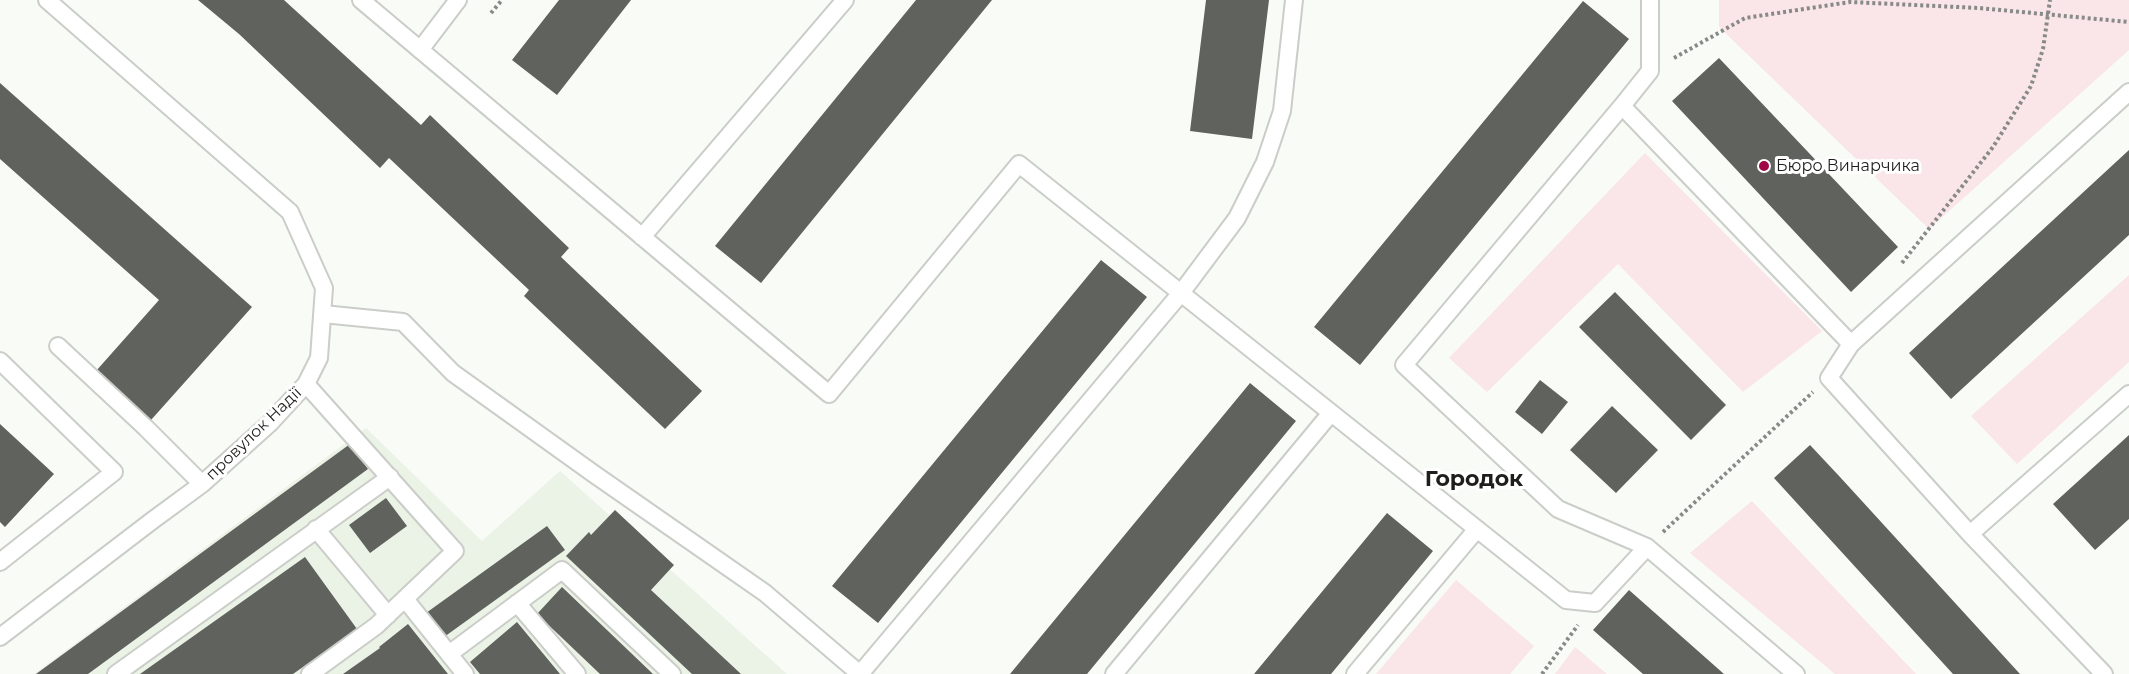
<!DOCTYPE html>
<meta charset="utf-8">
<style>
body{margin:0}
canvas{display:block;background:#f8fbf6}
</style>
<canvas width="2129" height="674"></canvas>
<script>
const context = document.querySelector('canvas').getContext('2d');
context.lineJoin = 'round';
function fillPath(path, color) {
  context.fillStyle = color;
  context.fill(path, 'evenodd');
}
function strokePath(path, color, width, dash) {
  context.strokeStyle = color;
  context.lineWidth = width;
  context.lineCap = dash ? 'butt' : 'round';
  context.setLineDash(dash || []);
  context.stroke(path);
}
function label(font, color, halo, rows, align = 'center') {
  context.font = font + ' Montserrat,sans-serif';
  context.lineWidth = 6;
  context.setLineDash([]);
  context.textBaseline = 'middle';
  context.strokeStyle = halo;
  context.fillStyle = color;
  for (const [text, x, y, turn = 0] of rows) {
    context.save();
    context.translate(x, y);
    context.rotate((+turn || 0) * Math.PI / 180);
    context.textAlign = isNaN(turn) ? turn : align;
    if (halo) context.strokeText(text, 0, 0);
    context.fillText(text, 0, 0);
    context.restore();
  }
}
fillPath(new Path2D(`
 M366,428L482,541L560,471L787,674H34Z`), '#ebf2e6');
fillPath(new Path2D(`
 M1719,0H2129V50L1929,229L1719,27Z
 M1645,153L1822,331L1743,392L1618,264L1487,392L1449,358Z
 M2129,275V362L2017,464L1971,416Z
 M1752,501L1916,674H1835L1690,553Z
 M1456,580L1534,646L1510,674H1376Z
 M1575,647L1607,674H1555Z`), '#fae5e8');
fillPath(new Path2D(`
 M198,0H284L421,125L430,115L569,248L561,257L702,391L665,429L524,296L529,290L389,158L380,168L239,34Z
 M559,0H631L557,95L512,60Z
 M916,0H992L761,283L715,246Z
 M1206,0H1269L1252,139L1190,131Z
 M1583,1L1629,39L1360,365L1314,327Z
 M1719,58L1898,247L1851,292L1672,101Z
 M0,83L252,307L151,420L96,371L159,300L0,159Z
 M2129,150V235L1951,399L1909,353Z
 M1101,260L1147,297L878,623L832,586Z
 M1615,292L1726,405L1691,440L1579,327Z
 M1540,380L1568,402L1542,434L1515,412Z
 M1250,383L1296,421L1087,674H1010Z
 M1612,406L1658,450L1616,493L1570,450Z
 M0,424L54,474L5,527L0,522Z
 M2129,435V519L2095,550L2053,504Z
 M350,444L368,469L88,674H36Z
 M1810,445L1840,477L2020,674H1953L1774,478Z
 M386,498L407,526L370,553L349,525Z
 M615,510L674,565L651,590L741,674H692L566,556L589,532L591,535Z
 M1387,513L1433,551L1331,674H1254Z
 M547,526L565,550L444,637L426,613Z
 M305,557L357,629L293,674H140Z
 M562,587L653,674H600L537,614Z
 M1629,590L1724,674H1643L1593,630Z
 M517,622L560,674H480L470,662Z
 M408,624L448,674H343L380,648L379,647Z`), '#60625e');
const service = new Path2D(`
 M361,0L829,394L1019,164L1566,600L1595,603L1647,547
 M1650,0V71L1622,106L1851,344
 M420,50L458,0
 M1622,106L1404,365L1558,509L1647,547L1796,674
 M642,237L845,0
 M323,314L403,322L453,373L594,474L765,593L860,674
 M58,346L146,428L202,484
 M0,361L114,472L0,562
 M306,384L455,551L376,626L310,674
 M316,529L388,615
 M1970,534L2129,394
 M405,599L465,674
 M517,603L577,674
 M0,637L153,520L202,484L270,423L306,384L319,358L324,288L290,212L47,0
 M449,654L562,570L672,674
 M116,674L390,477
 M860,674L1181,293L1237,218L1265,162L1282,111L1294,0
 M1114,674L1331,413
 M1355,674L1477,529
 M2104,674L1970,534L1829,378L1851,344L2129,92`);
strokePath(service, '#cacdc8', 20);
strokePath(new Path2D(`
 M491,13L502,0
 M1674,58L1745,18L1850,2L1979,8L2129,22
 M1902,263L1993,147L2031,86L2043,49L2050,0
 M1663,532L1813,392
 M1542,674L1578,625`), '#888a87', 4, [3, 3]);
strokePath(service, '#fff', 16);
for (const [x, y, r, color] of [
 [1764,166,6,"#a00547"]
]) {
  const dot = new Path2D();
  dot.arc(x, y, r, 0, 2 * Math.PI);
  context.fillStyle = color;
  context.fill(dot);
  strokePath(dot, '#fff', 2);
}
label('16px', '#1e1f1d', '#fff', [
 ["Бюро Винарчика",1776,166]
], 'left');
label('16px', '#1e1f1d', '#fff', [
 ["провулок Надії",254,434,-44]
]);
label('bold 22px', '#1e1f1d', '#fff', [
 ["Городок",1474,480]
]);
</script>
